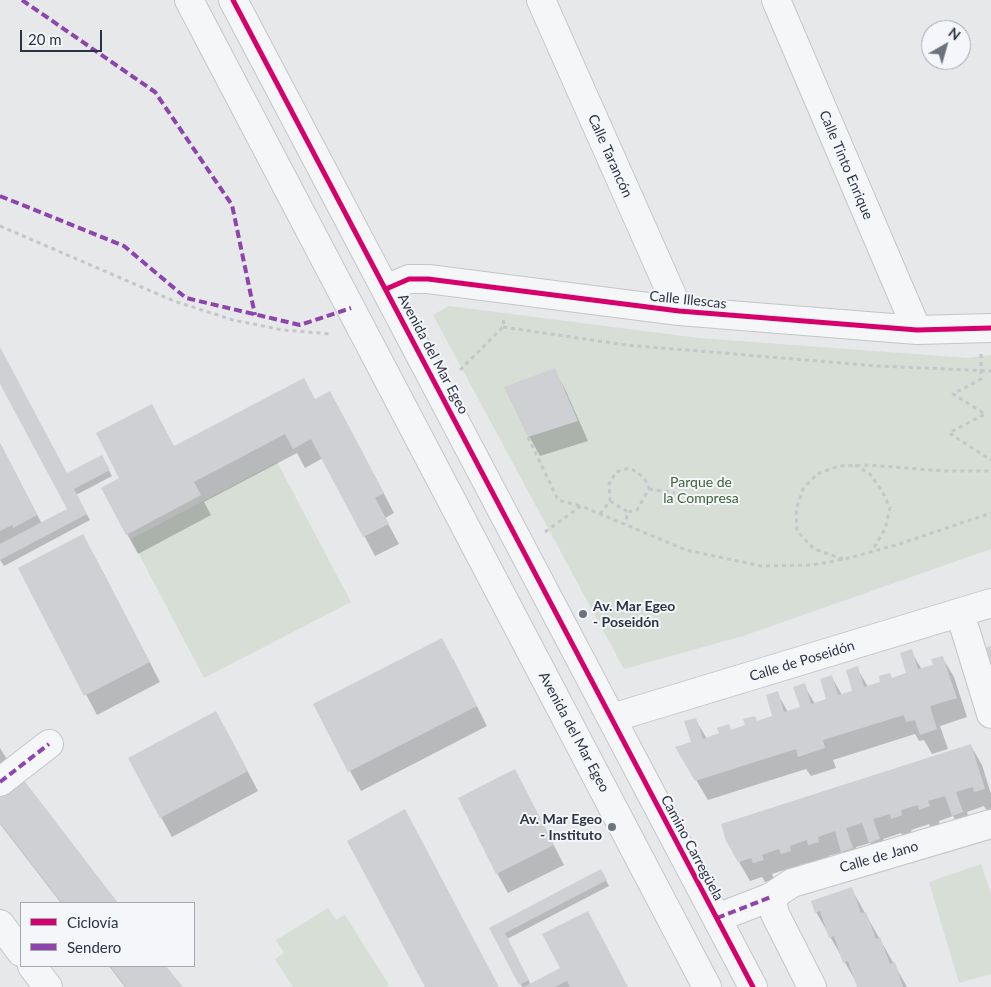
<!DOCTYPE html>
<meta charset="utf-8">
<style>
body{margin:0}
#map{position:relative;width:991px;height:987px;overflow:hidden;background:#e6e8ea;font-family:Lato,sans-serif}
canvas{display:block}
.legend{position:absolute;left:20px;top:902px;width:175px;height:65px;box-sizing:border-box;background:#f4f6f9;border:1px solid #a4a8b1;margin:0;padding:6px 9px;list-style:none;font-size:15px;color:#2b3445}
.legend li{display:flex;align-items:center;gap:10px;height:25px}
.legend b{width:25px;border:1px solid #a4a8b1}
.north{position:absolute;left:921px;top:20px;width:50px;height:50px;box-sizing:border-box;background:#f4f6f9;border:1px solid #a4a8b1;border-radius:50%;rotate:38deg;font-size:14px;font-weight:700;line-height:20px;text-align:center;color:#2b3445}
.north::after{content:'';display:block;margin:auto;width:18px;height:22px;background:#6c737f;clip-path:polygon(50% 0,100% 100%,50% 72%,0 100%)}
.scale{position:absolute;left:20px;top:30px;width:82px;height:22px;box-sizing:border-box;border:2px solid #2b3445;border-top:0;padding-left:6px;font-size:15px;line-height:18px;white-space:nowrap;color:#2b3445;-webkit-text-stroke:4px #f4f6f9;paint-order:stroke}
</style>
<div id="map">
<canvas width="991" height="987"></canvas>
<ul class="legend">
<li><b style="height:6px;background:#d6006c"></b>Ciclovía</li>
<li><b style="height:6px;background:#8e44ad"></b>Sendero</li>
</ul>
<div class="north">N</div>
<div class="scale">20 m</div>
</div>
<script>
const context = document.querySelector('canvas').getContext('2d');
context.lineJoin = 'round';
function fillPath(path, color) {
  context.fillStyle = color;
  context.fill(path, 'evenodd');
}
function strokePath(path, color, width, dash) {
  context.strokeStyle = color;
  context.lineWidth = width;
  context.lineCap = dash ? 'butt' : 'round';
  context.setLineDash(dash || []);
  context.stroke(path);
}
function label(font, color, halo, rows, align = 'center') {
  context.font = font + ' Lato,sans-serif';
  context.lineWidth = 4;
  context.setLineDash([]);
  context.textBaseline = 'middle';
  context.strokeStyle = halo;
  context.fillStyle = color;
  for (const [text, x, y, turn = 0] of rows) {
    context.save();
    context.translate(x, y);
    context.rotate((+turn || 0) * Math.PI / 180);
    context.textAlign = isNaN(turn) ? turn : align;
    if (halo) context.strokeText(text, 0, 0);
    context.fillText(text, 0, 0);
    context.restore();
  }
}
fillPath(new Path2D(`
 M449,306L699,338L968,358L991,355V549L743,636L624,669L433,315Z
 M277,462L351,602L204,678L131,539Z
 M981,864L991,894V974L959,983L929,882Z
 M328,908L336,920L345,915L389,985L386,987H293L275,959L284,953L276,940Z`), '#d6ded6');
fillPath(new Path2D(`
 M0,349L67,474L101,456L112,476L76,495L90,520L4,566L0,560V443L42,524L68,509L0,381Z
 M554,370L565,389L588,441L540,456L529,436Z
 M315,400L341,412L394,513L385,518L399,544L375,556L323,458L305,468L297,453L204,502L211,515L138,554L127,534L174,447Z
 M94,555L160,682L97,715L19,569Z
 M911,651L922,670L935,666L942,657L954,677L967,717L940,726L948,749L932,754L924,740L919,741L915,734L833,760L836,768L811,776L806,769L708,800L677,748L692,743L695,719L707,739L774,717L777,693L788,712L801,708L804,685L815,704L828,700L831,676L842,695L854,691L857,668L868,687L908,674Z
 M453,659L487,726L361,791L350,771Z
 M227,732L258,791L172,837L161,817Z
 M971,746L982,765L991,794V810L987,811L984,806L967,812L973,832L964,835L953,816L939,821L940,826L931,829L929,824L911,830L912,835L904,838L901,833L883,839L890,859L881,862L870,843L856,847L863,868L854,871L843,852L828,856L830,862L821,864L818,860L800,865L802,870L793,873L790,868L772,874L774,879L765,882L762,877L750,881L739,862Z
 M0,748L10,764L0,772Z
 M515,770L564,865L508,893L497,873Z
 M23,781L117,903H61L0,824V797Z
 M601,871L609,886L507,939L531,985L562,968L627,987H522L491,928Z
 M851,888L865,913L907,987H859L816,912Z
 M109,966H165L181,987H125Z`), '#0003');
fillPath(new Path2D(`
 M0,347L67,473L102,455L110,470L74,489L87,514L0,560V544L67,509L0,384Z
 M555,368L578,421L528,437L504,387Z
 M304,378L315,399L330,391L384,493L375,498L389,524L363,537L311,439L293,449L285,434L194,482L201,495L126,535L101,488L119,478L96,433L152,404L174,446Z
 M0,443L37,515L13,528L12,525L0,531Z
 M83,534L150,662L84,696L18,568Z
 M442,638L477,706L348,772L313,704Z
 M991,646V665L985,648Z
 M912,649L918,669L933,665L931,659L943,656L949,675L957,698L930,706L937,729L920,735L915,720L906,722L904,715L823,740L825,748L798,757L796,749L695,781L675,747L691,742L684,721L696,718L703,739L719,733L717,728L729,724L731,730L745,725L743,719L755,716L757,721L772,716L766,695L778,691L784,712L800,707L793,687L805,683L811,704L826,699L820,679L832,675L838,695L852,691L846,670L858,666L864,687L880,682L879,676L890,673L892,678L906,673L900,653Z
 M216,711L248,771L160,818L128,758Z
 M971,744L985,789L974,792L973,787L956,792L963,812L952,816L945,796L928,801L930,806L919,810L918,805L901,810L902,815L891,819L890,814L873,819L880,839L869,843L862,823L846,828L853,848L841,852L835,831L818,837L819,842L808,845L807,840L801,842L790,846L791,851L781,854L779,849L762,855L764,860L753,863L751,858L738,862L726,841L721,824Z
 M515,769L554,845L496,874L458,798Z
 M23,779L118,903H62L0,823V796Z
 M405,809L499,987H425L347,841Z
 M601,869L607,880L505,933L529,980L519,985L489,928Z
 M852,887L861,913L866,912L876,939L880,937L890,964L895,962L903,987H857L848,961L843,963L834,936L829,938L820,911L815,913L811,901Z
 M588,911L628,987H570L567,981L555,987H524L560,968L542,934Z
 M110,966H166L183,987H126Z`), '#ced0d3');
const minor = new Path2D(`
 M189,0L707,987
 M233,0L753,987
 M541,0L679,311
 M776,0L917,330
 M386,289L409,279H428L679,311L917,330L991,328
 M960,613L991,714
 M612,718L991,603
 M0,782L49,744
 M771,897L775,914L812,987
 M717,918L771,897L792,883L991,824
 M0,924L21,952
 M32,966L48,987`);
strokePath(minor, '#c4c6c8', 30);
strokePath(new Path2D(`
 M0,226L174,301L233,320L283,330L332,334
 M503,327L626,345L878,366L991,371
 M981,354V379L953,394L985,414L949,433L991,460
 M460,370L503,327L504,317
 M528,437L558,500L580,506
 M855,465L870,474L882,491L890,508L885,529L872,551
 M649,489L675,493
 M610,501L628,512
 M600,514L610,501L609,484L616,472L629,468C640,473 645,477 649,489L637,510L628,512L625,524
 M545,532L581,506L686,550L761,566L813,565L845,559L896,545L991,513
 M843,559L814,549L797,531L796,510L803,489L817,474L839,466L869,465L943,471H991`), '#c5c6ca', 3, [4, 4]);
strokePath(minor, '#f5f6f7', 28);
strokePath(new Path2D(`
 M22,0L155,92L232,205L255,315
 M0,196L124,246L186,298L300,325L351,308
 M0,782L49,744
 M717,918L771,897`), '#8e44ad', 4, [8, 4]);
strokePath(new Path2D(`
 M233,0L753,987
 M386,289L409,279H428L679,311L917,330L991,328`), '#d6006c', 5);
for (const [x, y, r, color] of [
 [583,614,5,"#6c737f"],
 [612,827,5,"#6c737f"]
]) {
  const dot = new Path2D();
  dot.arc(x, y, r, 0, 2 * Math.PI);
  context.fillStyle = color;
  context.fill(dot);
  strokePath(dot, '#f4f6f9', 2);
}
label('14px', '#2b3445', '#f4f6f9', [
 ["Calle Tarancón",610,156,66],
 ["Calle Tinto Enrique",846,165,67],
 ["Calle Illescas",688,300,6],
 ["Avenida del Mar Egeo",433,354,62],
 ["Calle de Poseidón",802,661,-17],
 ["Avenida del Mar Egeo",574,732,62],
 ["Camino Carregüela",692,848,62],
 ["Calle de Jano",879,857,-16]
]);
label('14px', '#3f6138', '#f4f6f9', [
 ["Parque de",701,482],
 ["la Compresa",701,498]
]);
label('bold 14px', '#2b3445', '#f4f6f9', [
 ["Av. Mar Egeo",593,606],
 ["- Poseidón",593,622],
 ["Av. Mar Egeo",602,819,"right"],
 ["- Instituto",602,835,"right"]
], 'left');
</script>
